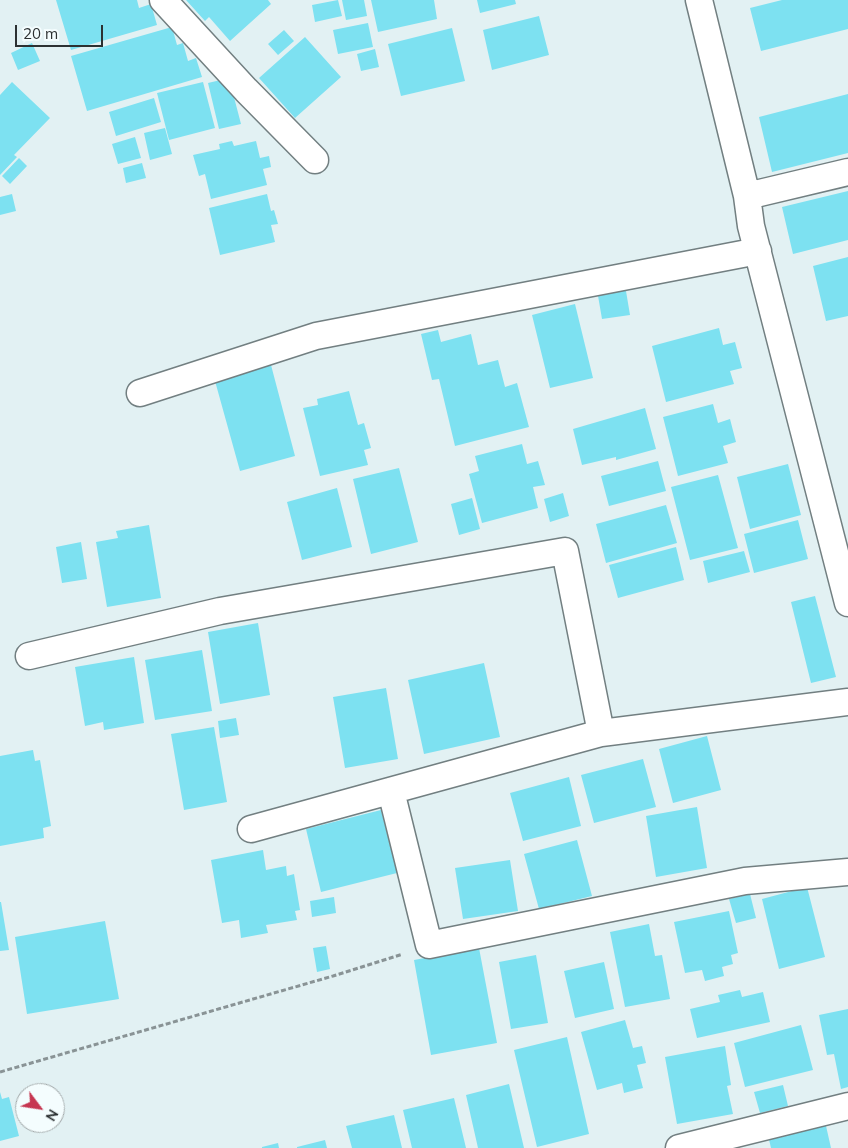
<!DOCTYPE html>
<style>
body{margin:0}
#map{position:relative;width:848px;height:1148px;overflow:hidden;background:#e2f1f3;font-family:Mulish,sans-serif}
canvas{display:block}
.north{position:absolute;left:15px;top:1083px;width:50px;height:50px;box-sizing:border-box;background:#f4fdfe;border:1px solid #a4abac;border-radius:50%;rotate:121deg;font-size:14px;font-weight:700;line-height:20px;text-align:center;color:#2c3132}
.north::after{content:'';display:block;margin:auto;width:18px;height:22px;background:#c63651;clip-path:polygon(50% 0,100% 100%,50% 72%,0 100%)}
.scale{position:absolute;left:15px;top:25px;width:88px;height:22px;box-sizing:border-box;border:2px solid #2c3132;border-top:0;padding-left:6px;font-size:15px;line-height:18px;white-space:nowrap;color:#2c3132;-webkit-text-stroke:4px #f4fdfe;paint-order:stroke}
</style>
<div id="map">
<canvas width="848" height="1148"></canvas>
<div class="north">N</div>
<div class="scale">20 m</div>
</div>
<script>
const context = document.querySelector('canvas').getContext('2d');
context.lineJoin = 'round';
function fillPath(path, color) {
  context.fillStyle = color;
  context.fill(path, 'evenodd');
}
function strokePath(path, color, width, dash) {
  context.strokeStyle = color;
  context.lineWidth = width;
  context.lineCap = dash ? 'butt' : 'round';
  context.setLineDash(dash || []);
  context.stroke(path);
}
fillPath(new Path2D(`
 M56,0H137L139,8L151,4L157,25L71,50Z
 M186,0H268L271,4L230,41L209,17L205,21Z
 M338,0L342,16L315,22L312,5Z
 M342,0H364L367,16L346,20Z
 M371,0H434L437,19L378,32Z
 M477,0H515L516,4L480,13Z
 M782,0H848V29L761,51L750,8Z
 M539,16L549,55L492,70L483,30Z
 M368,23L373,47L338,54L333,30Z
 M172,27L177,45L183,43L188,61L196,58L202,77L87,111L71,56Z
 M452,28L465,81L401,96L388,44Z
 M284,30L294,41L278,55L268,44Z
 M305,37L341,77L295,118L259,78Z
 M32,43L40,61L18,70L11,53Z
 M375,49L379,67L361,71L357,54Z
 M229,78L241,124L219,129L208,83Z
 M12,82L50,118L14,155L17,157L0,175V95Z
 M203,82L215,128L169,140L157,93Z
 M848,94V153L772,172L759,117Z
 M154,98L161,122L116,136L109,112Z
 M165,128L172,154L150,160L144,133Z
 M135,137L141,158L118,164L112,144Z
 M232,141L234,146L256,141L260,158L269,156L271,167L263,169L267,185L211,199L205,174L199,176L193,155L220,149L219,144Z
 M19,158L27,166L10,184L2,176Z
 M142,163L146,178L126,183L123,168Z
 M848,191V240L793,254L782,207Z
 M12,194L16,211L0,215V197Z
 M267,194L271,211L274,210L278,224L271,225L275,242L220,255L209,208Z
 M848,257V316L826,321L813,266Z
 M625,285L630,315L602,319L597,290Z
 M575,304L593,378L550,388L532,315Z
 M719,328L723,345L735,342L742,368L730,371L734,384L666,402L652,346Z
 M438,330L441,342L471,334L478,365L498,360L505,387L517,383L529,427L455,446L439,379L432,380L421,334Z
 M271,365L295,456L240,471L215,381Z
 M349,391L358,425L364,423L371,448L364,450L368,465L320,476L303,408L318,405L317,399Z
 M713,404L718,423L730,419L736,442L723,446L728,463L678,476L663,417Z
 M645,408L656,449L616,460V457L582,465L573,429Z
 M522,444L527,464L538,461L545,485L533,487L538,508L482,523L469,474L479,471L475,456Z
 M658,461L666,491L609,506L601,476Z
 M788,464L801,515L750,529L737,477Z
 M399,468L418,542L371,554L353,479Z
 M718,475L738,548L690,560L671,487Z
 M337,488L352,547L302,560L287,502Z
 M563,493L569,516L550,522L544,499Z
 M472,498L480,529L459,535L451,504Z
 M666,505L677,543L606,563L596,524Z
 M798,520L808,559L754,573L744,534Z
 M149,525L161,598L107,607L96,542L118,538L116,531Z
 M81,542L87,579L62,583L56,547Z
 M676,547L684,580L618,598L609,565Z
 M744,551L750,572L708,583L703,561Z
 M815,596L836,677L811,683L791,602Z
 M258,623L270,695L220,704L208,632Z
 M202,650L212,711L155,720L145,660Z
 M134,657L144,723L104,730L103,722L85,726L75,667Z
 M484,663L500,737L424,754L408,680Z
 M386,688L398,759L345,768L333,697Z
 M236,718L239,735L220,738L218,721Z
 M214,727L227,802L184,810L171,734Z
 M707,736L721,790L673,803L659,749Z
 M33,750L35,761L40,760L51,826L43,828L44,838L0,846V756Z
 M643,759L656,807L594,823L581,775Z
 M569,777L581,826L523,841L510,793Z
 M697,807L707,868L656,877L646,816Z
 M381,810L397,873L321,892L306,829Z
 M577,840L592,896L539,909L524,854Z
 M263,850L266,870L286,866L287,876L294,874L300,910L295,911L297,920L266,925L268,933L241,938L239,920L222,923L211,860Z
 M510,860L518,911L463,919L455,868Z
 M807,887L825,957L779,969L762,899Z
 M750,894L756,918L736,923L729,899Z
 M334,897L336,913L312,917L310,901Z
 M0,902H1L9,950L0,951Z
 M729,911L738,953L731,955L733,964L722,967L724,976L705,981L702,970L685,973L674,922Z
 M105,921L119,999L27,1014L15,937Z
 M649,924L655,956L662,955L670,999L625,1007L610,932Z
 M326,946L330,969L317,972L313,948Z
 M479,948L497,1043L431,1055L414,960Z
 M536,955L548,1023L511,1029L499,962Z
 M604,962L614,1009L575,1018L564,971Z
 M740,990L742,997L763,992L770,1022L697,1038L690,1009L720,1002L718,995Z
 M848,1009V1087L841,1089L834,1054L827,1055L819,1015Z
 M625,1020L633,1048L642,1046L646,1063L637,1065L643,1088L624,1093L622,1083L597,1090L581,1032Z
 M801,1025L813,1070L745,1087L734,1043Z
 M567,1037L589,1134L537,1147L514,1050Z
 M725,1046L731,1085L727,1086L733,1114L677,1124L665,1057Z
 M509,1084L524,1148H478L466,1095Z
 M783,1085L788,1106L760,1113L754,1092Z
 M0,1092L2,1099L9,1097L19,1136L0,1141Z
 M454,1098L466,1148H412L403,1110Z
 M394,1115L402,1148H352L346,1126Z
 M824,1117L831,1148H771L767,1131Z
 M325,1140L327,1148H297V1147Z
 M278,1143L279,1148H262V1147Z`), '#7de1f1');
const street = new Path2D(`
 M163,0L246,90L315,160
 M699,0L747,196L751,226L848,603
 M747,196L848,172
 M140,393L316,336L758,251
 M29,656L220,611L565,551L601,733
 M391,791L429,945L745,881L848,872
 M251,829L601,733L848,702
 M679,1148L848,1106`);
strokePath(street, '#727f81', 29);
strokePath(new Path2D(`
 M0,1072L333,976L403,954`), '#899395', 3, [5, 2.5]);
strokePath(street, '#fff', 26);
</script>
